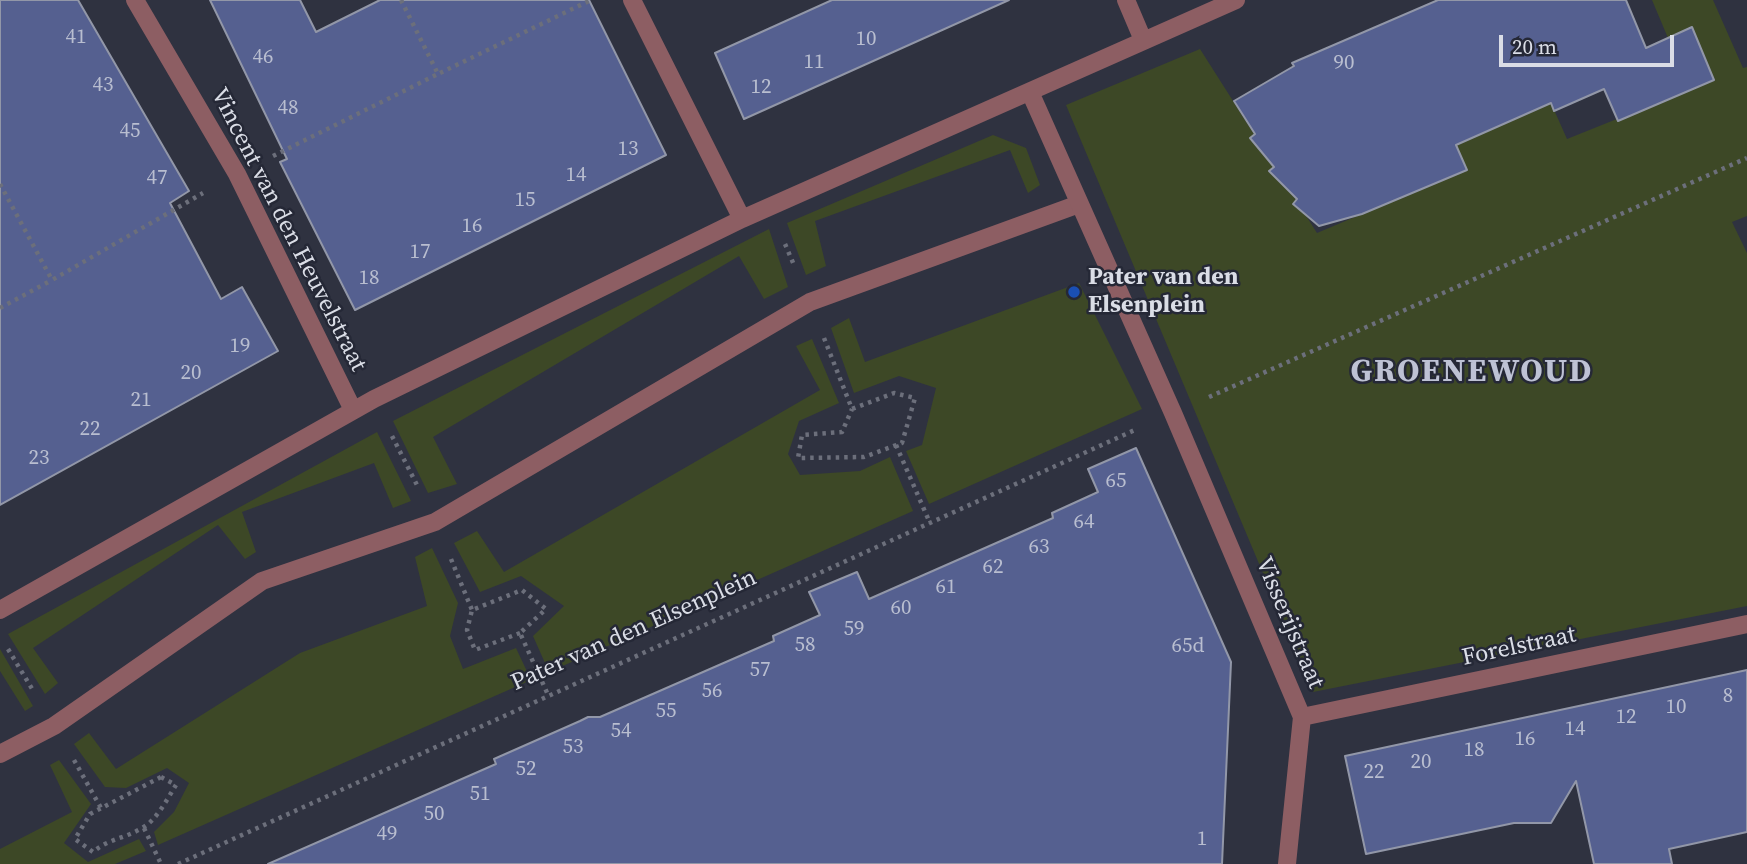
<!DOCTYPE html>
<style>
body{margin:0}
#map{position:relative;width:1747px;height:864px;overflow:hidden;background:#2f3240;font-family:"Source Serif 4",serif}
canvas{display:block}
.scale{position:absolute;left:1499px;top:35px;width:175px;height:32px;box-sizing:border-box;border:4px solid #dadde6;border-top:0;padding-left:9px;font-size:21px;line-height:24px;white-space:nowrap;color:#dadde6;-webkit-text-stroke:5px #252836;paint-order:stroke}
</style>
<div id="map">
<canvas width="1747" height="864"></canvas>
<div class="scale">20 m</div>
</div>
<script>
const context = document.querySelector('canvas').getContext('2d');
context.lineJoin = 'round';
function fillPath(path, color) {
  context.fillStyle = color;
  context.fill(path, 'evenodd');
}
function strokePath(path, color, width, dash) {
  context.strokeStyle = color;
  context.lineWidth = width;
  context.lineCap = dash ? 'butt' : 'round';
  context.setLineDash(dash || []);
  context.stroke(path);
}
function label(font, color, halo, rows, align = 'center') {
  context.font = font + ' "Source Serif 4",serif';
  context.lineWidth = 5;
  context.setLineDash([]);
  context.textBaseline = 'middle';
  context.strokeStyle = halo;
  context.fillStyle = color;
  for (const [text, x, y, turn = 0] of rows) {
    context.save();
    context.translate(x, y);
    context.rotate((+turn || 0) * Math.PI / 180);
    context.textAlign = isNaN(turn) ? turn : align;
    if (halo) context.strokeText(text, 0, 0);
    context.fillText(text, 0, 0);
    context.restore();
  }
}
fillPath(new Path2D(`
 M1652,0H1713L1743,68L1747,67V216L1732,222L1747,253V606L1313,692L1066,105L1200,49L1317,233L1414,192L1456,145L1551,103L1567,139L1714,80L1692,28L1668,38Z
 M993,135L1026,148L1040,185L1028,193L1010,150L815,221L826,266L806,275L787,223Z
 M769,229L788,287L764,299L739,256L433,437L457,484L428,493L393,421Z
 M1079,283L1142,409L929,504L906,451L922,445L936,388L899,376L854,393L831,328L849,318L865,362Z
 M812,339L839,403L799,421L788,454L800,475L860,471L890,457L913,511L549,672L533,636L564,606L521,576L480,592L454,543L477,531L504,572L820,390L796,346Z
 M377,432L411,501L393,508L374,463L242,512L256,552L245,559L218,525L33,648L58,683L45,694L8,634Z
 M432,548L458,603L450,636L463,669L516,648L531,680L158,845L154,832L174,812L189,783L167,768L126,788L105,787L74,744L89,733L116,769L300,653L427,606L415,557Z
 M0,649L33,706L25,711L0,671Z
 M59,760L91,804L64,843L88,862L139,839L146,851L115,864H0V849L72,812L50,765Z`), '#3d4826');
const building = new Path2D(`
 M0,0H78L189,191L170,203L221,299L242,287L278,351L0,505Z
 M210,0H300L316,32L380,0H589L666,155L355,310L280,162L287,159Z
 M832,0H1009L744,119L715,53Z
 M1438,0H1626L1646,48L1692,27L1714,80L1618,121L1604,89L1554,111L1551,103L1456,145L1467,170L1362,214L1319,226L1293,204L1297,199L1269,171L1274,167L1250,138L1255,134L1234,101L1294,66L1292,63Z
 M1136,448L1231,662L1222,864H268L496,764L494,759L580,721L588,717H600L774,641L773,636L820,615L809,592L857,572L869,599L1053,518L1052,513L1098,492L1088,469Z
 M1747,670V832L1669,849L1672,864H1594L1576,781L1551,823H1514L1366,854L1345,756Z`);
fillPath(building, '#556090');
strokePath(building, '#9297a8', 2);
strokePath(new Path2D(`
 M401,0L438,74L591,0
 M273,156L438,74
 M0,184L52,280L203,193
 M785,244L794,265
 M0,308L52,280
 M824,338L852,409L894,393L915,398L902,443L864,457L798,458L802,435L842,432L852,409
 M1209,397L1747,158
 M392,436L418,487
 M896,445L930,523
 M451,559L472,610
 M520,633L475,650L467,630L472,610L522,590L546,609L520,633L549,697
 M8,649L34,692
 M74,760L101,808
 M161,777L176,785C167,799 157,820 142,828C126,838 108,839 93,852L75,839L90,814Z
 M144,828L161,864
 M178,864L1137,429`), '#6c6f7b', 4.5, [3.5, 5]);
strokePath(new Path2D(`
 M0,754L54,726L262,581L435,522L810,302L1079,204`), '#8d5e63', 18);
strokePath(new Path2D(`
 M135,0L237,174L353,410
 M632,0L742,219
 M1126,0L1143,40
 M1030,92L1173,413L1302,717L1287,864
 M0,610L374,399L742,219L1236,0
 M1302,717L1747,624`), '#8d5e63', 18);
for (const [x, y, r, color] of [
 [1074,292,7,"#1a4fb4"]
]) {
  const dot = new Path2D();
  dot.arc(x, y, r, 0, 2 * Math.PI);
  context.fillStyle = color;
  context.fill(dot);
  strokePath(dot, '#252836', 2.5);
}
label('21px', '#b9bed0', null, [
 ["41",76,38],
 ["10",866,40],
 ["46",263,58],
 ["11",814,63],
 ["90",1344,64],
 ["43",103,86],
 ["12",761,88],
 ["48",288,109],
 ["45",130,132],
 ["13",628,150],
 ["14",576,176],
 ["47",157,179],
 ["15",525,201],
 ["16",472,227],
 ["17",420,253],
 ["18",369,279],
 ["19",240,347],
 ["20",191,374],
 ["21",141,401],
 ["22",90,430],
 ["23",39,459],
 ["65",1116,482],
 ["64",1084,523],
 ["63",1039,548],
 ["62",993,568],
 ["61",946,588],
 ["60",901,609],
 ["59",854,630],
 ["58",805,646],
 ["65d",1188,647],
 ["57",760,671],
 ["56",712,692],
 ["8",1728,697],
 ["10",1676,708],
 ["55",666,712],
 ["12",1626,718],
 ["14",1575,730],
 ["54",621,732],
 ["16",1525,740],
 ["53",573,748],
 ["18",1474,751],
 ["20",1421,763],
 ["52",526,770],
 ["22",1374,773],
 ["51",480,795],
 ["50",434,815],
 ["49",387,835],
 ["1",1202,840]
]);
label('24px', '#dadde6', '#252836', [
 ["Vincent van den Heuvelstraat",288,230,63],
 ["Visserijstraat",1289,623,67],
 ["Pater van den Elsenplein",634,631,-24],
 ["Forelstraat",1519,647,-12]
]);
label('bold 24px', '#dadde6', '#252836', [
 ["Pater van den",1088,278],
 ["Elsenplein",1088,306]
], 'left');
context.letterSpacing = '2px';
label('bold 32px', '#bec2d4', '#252836', [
 ["GROENEWOUD",1472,373]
]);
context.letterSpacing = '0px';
</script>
